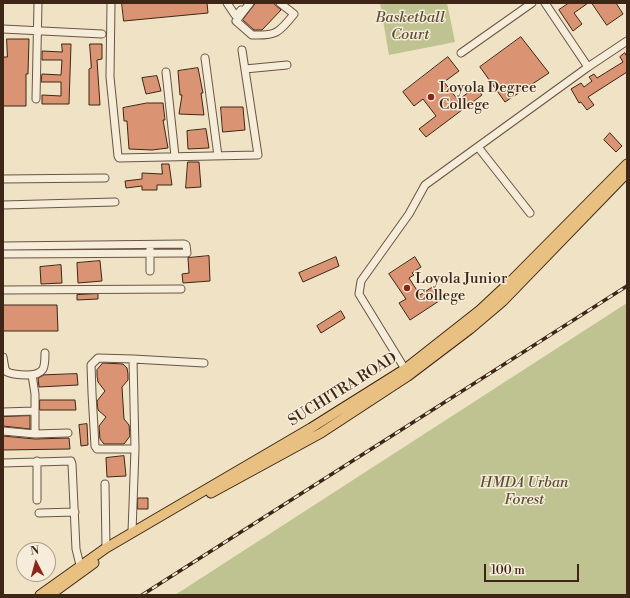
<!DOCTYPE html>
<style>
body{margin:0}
#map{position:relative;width:630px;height:598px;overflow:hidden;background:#f0e2c5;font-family:"Libre Bodoni",serif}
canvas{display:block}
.frame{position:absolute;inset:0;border:4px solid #3d2615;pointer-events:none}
.north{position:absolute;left:16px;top:542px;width:40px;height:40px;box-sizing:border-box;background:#f5ecd9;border:1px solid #ab9d8b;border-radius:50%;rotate:354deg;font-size:11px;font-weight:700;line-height:16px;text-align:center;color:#3d2615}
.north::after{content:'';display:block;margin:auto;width:14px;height:18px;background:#8f2418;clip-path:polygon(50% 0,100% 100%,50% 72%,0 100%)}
.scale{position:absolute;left:484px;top:564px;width:95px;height:18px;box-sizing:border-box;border:2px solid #3d2615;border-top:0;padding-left:5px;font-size:12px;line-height:14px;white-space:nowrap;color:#3d2615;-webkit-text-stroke:3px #f5ecd9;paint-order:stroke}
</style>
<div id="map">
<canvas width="630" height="598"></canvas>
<div class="frame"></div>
<div class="north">N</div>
<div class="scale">100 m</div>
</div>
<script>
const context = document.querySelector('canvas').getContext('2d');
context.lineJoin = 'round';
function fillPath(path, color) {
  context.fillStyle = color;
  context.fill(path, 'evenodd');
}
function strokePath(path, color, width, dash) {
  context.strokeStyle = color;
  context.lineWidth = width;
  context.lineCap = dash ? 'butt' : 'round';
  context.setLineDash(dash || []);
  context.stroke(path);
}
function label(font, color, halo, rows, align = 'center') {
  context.font = font + ' "Libre Bodoni",serif';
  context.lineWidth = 3;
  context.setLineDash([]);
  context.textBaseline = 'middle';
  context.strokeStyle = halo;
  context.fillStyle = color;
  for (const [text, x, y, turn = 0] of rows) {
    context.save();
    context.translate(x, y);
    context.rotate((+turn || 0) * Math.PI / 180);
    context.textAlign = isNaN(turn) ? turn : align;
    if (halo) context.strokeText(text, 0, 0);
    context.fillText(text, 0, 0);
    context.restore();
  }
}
fillPath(new Path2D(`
 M380,3H447L455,42L389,55Z
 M627,303V595H175Z`), '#bfc291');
const building = new Path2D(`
 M122,3H207L208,13L124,21Z
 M256,3H273L281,10L262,30H254L243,20Z
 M569,3H588L574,13L582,24L573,31L559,10Z
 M592,3H616L623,14L607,25Z
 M521,37L549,73L505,102L480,67Z
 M7,39H29L28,74H26V106H3V57H7Z
 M62,44H71L69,104H42V95L61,96V82H41L42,74L61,75L62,60H42V51L62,52Z
 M90,44H102V59L97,60L100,105H89V69L91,68Z
 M625,53L627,57V72L588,97L594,105L587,110L581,102L579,103L571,89L581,83L584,87L592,81L589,77L594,74L597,78L623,62L620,57Z
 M448,57L459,71L444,82L458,100L476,87L482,95L426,137L419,129L436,116L423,99L414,106L403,92Z
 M198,68L203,93H201L204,115L179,114L182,95H180L178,71Z
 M157,76L161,91L146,94L142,78Z
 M147,103H163L165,120H163L168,148L152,150L129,149L127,121H124L123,108Z
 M221,107H243L245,130L223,132Z
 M206,129L209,148L188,149L187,131Z
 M610,133L622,146L616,152L604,140Z
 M188,162H199L201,187L186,188Z
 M162,164H169L172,185H157V190H142V186L126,188L125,181L142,179V173L162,174Z
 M209,256L210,281L183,283L182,274L189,273L188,258Z
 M336,257L339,266L303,282L299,273Z
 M415,257L421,267L412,273L414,275L409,278L420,295L434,286L442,299L410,320L399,303L406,299L389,274Z
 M100,261L102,281L78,283L77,263Z
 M61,265L62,283L41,284L40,267Z
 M98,294V299L77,300V295Z
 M3,305H57L58,331H3Z
 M341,311L345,318L321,333L317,326Z
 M103,363L123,364L127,368L128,374V380L122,387L124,419L129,425L130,436L124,444H104L100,439L99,426L106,417L98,410L97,401L105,391L98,382L97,376V370Z
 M77,374L78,385L39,387L38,378L44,375Z
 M40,400H75L76,410H40Z
 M30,416V429L3,426V417Z
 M87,424L88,445L81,446L79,425Z
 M3,436L35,439L69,438L70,449L3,450Z
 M124,456L126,476L107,477L106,458Z
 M138,498H148V509H138Z`);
fillPath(building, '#da9473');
strokePath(building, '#3d2615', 1);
const minor = new Path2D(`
 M111,3L110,77L118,156L119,158L258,155L242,50
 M227,3L235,15H237L241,10
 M250,3L236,21L252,35C276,36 279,33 294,14L280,3
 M545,3L588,67
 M3,29L102,34
 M461,53L532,3
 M205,58L218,156
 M245,69L287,65
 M166,72L175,156
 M36,99L38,3
 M478,147L530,213
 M3,179L105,178
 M3,205L115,202
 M3,246L184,244L186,245L187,253L3,254
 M150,271V249
 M3,290L181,289
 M3,357L5,369L7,372C15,375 38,378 43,369C45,365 45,358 45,353
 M133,359L98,358L91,365L92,393L95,446L97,449H135
 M405,369L359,294L361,281L409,214L425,185L588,67L627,41
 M32,375L35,394V434
 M3,412L35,411
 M3,431L35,434L68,433
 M3,463L71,461L72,464L76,549L80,565
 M105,484L106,548
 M37,500V461
 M39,513L75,512
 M132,532L135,449L133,359L204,363`);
const major = new Path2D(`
 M211,493L321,433L408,376L470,329L503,301L627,173
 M40,595L106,548L311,428L405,369L480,310L510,282L627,164
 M50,595L94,563`);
strokePath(minor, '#6a5541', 9);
strokePath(major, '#3d2615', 11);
strokePath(minor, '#f5ecd9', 7);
strokePath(major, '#e8c182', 9);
const rail = new Path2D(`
 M142,595L627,286`);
strokePath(rail, '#3d2615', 3.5);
strokePath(rail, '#f5ecd9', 2, [6]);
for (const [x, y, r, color] of [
 [431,97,4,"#8f2418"],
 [407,288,4,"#8f2418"]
]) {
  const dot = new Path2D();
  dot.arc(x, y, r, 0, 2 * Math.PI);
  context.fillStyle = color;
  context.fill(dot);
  strokePath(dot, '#f5ecd9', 1.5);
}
label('italic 15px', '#5e4d34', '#f5ecd9', [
 ["Basketball",410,18],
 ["Court",410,35],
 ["HMDA Urban",524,483],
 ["Forest",524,500]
]);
label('15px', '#3d2615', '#f5ecd9', [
 ["Loyola Degree",439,88],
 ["College",439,105],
 ["Loyola Junior",415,279],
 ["College",415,296]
], 'left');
label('15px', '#3d2615', '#f5ecd9', [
 ["SUCHITRA ROAD",343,390,-32]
]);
</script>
